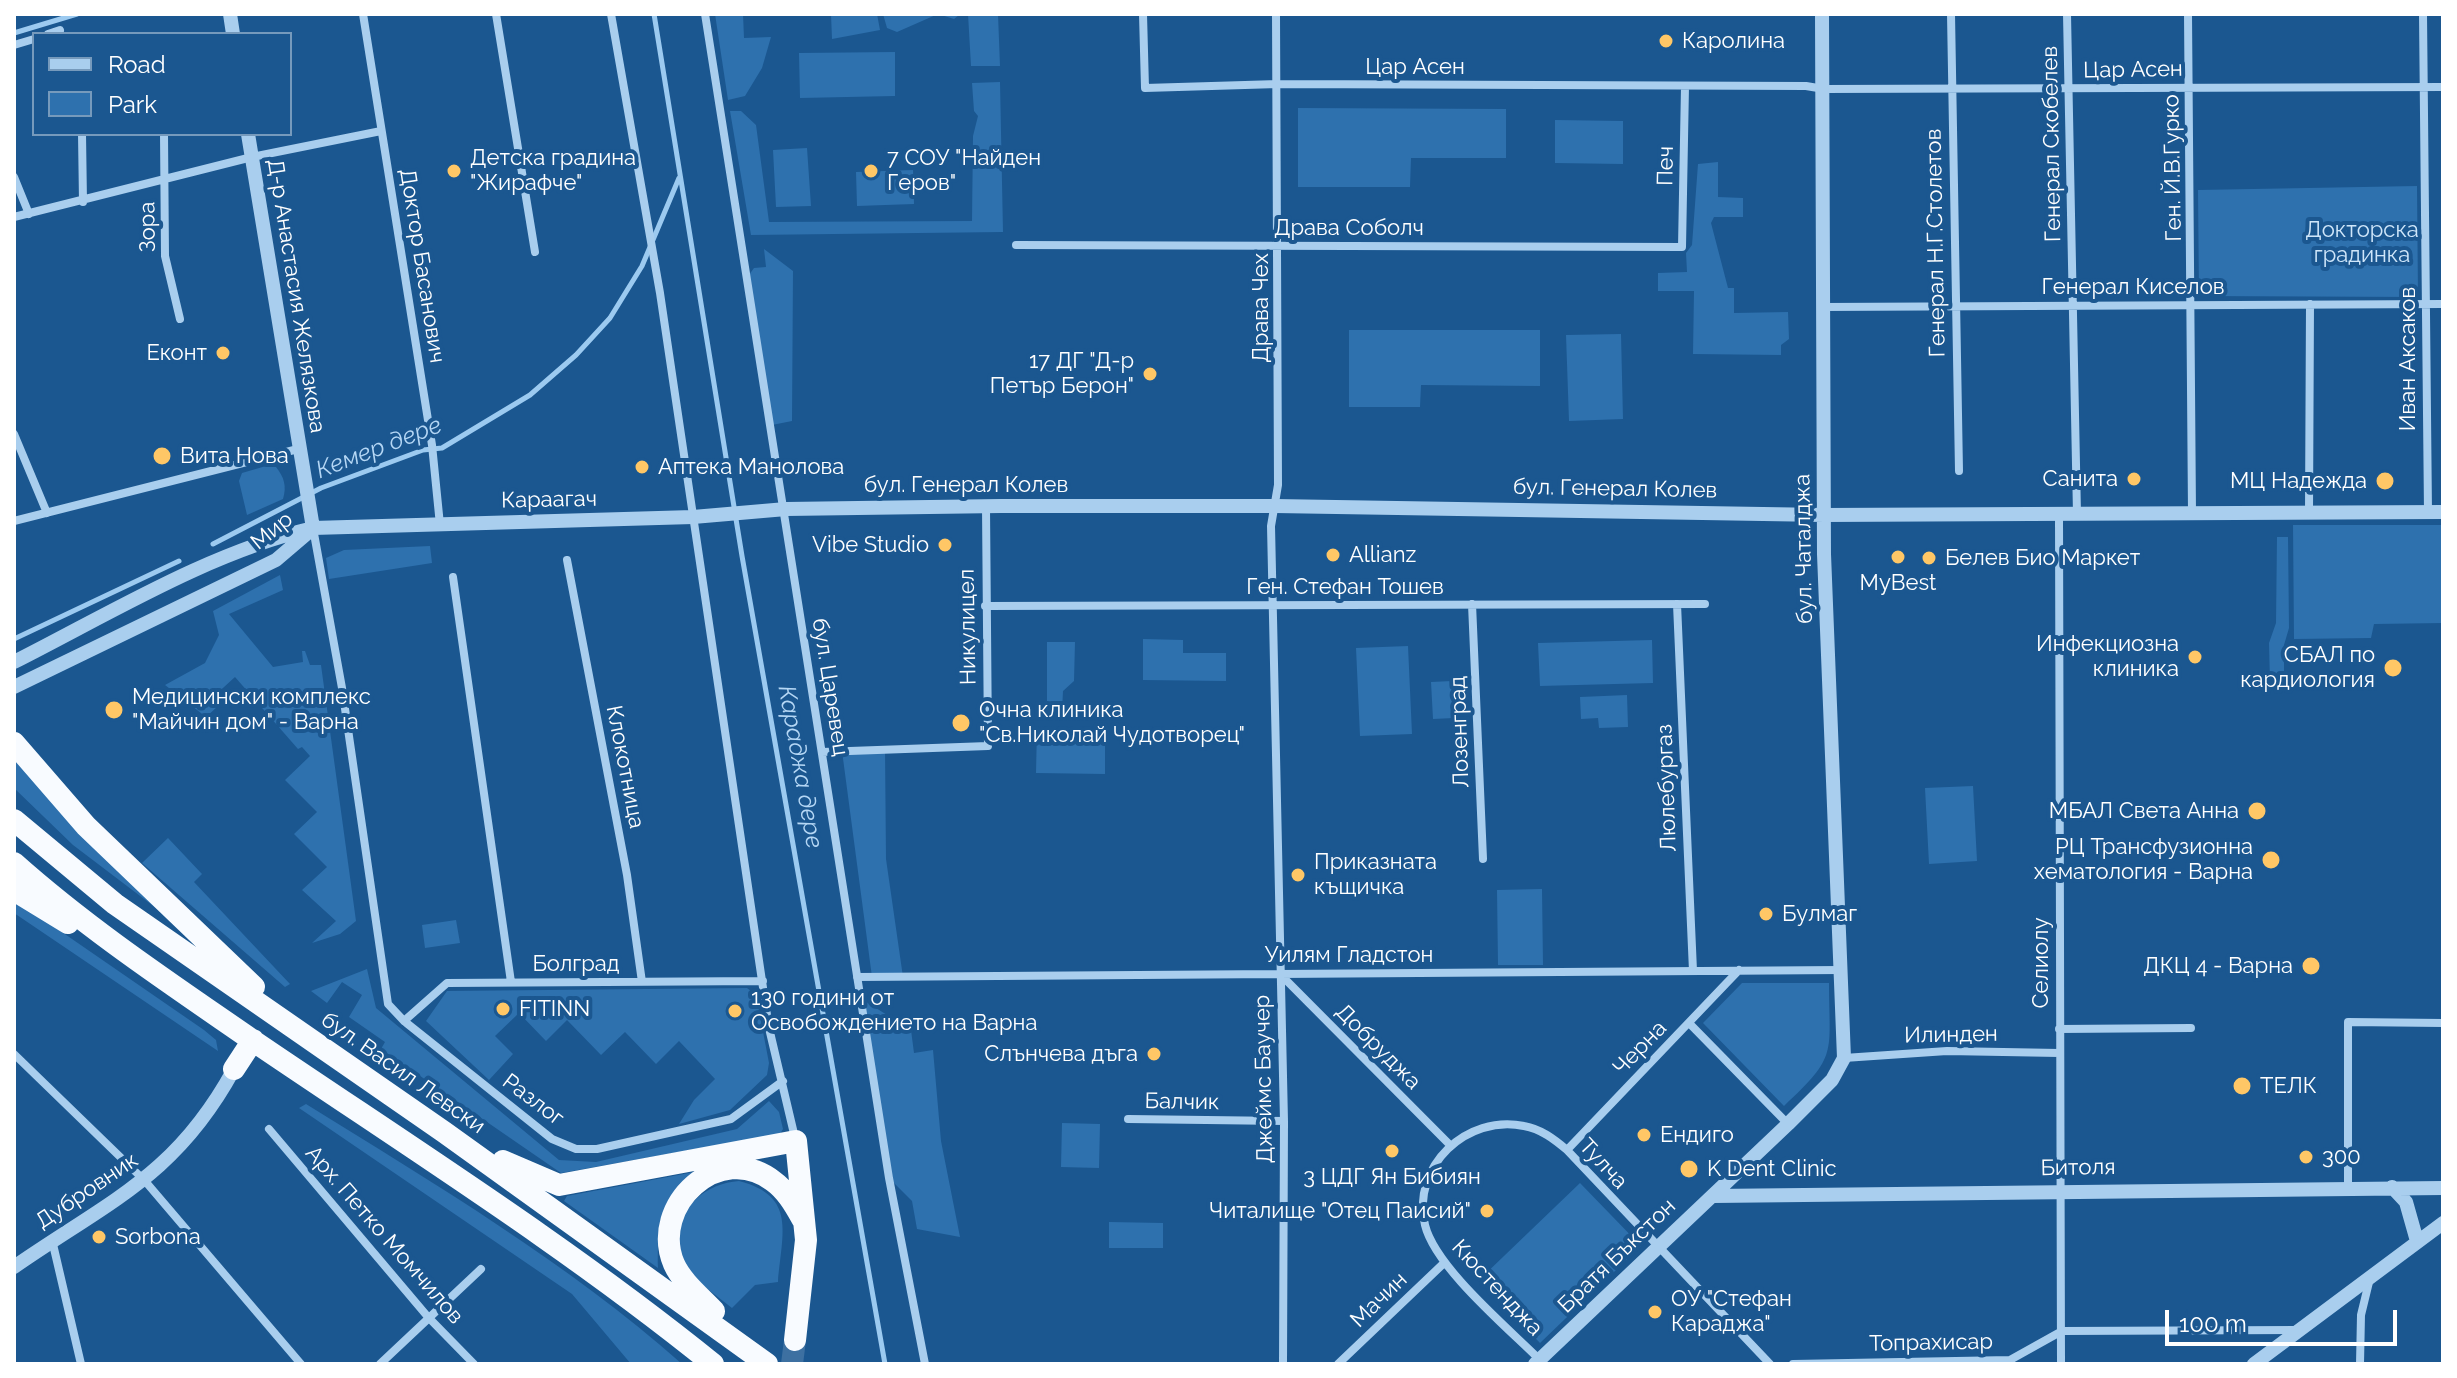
<!DOCTYPE html>
<meta charset="utf-8">
<style>
body{margin:0}
#map{position:relative;width:2457px;height:1378px;overflow:hidden;background:#1b5790;font-family:Raleway,sans-serif}
canvas{display:block}
.frame{position:absolute;inset:0;border:16px solid #fff;pointer-events:none}
.legend{position:absolute;left:32px;top:32px;width:260px;height:104px;box-sizing:border-box;background:#1b5790;border:2px solid #769abc;margin:0;padding:10px 14px;list-style:none;font-size:24px;color:#fff}
.legend li{display:flex;align-items:center;gap:16px;height:40px}
.legend b{width:40px;border:2px solid #769abc}
.scale{position:absolute;left:2165px;top:1310px;width:232px;height:36px;box-sizing:border-box;border:4px solid #fff;border-top:0;padding-left:10px;font-size:24px;line-height:28px;white-space:nowrap;color:#fff;-webkit-text-stroke:6px #1b5790;paint-order:stroke}
</style>
<div id="map">
<canvas width="2457" height="1378"></canvas>
<div class="frame"></div>
<ul class="legend">
<li><b style="height:10px;background:#a9ceee"></b>Road</li>
<li><b style="height:22px;background:#2e71ae"></b>Park</li>
</ul>
<div class="scale">100 m</div>
</div>
<script>
const context = document.querySelector('canvas').getContext('2d');
context.lineJoin = 'round';
function fillPath(path, color) {
  context.fillStyle = color;
  context.fill(path, 'evenodd');
}
function strokePath(path, color, width, dash) {
  context.strokeStyle = color;
  context.lineWidth = width;
  context.lineCap = dash ? 'butt' : 'round';
  context.setLineDash(dash || []);
  context.stroke(path);
}
function label(font, color, halo, rows, align = 'center') {
  context.font = font + ' Raleway,sans-serif';
  context.lineWidth = 8;
  context.setLineDash([]);
  context.textBaseline = 'middle';
  context.strokeStyle = halo;
  context.fillStyle = color;
  for (const [text, x, y, turn = 0] of rows) {
    context.save();
    context.translate(x, y);
    context.rotate((+turn || 0) * Math.PI / 180);
    context.textAlign = isNaN(turn) ? turn : align;
    if (halo) context.strokeText(text, 0, 0);
    context.fillText(text, 0, 0);
    context.restore();
  }
}
fillPath(new Path2D(`
 M715,14H743L744,38L771,37L762,68L745,96L728,100Z
 M831,14H877L880,30L832,39Z
 M883,14H959V15L954,19L938,14L897,32L887,28Z
 M968,14H998L1000,66H971Z
 M895,52V96L800,98L799,53Z
 M1000,82L1003,232L751,235L730,111H741L756,125L769,222L972,221L973,136L978,116L974,111L972,83Z
 M1298,108L1506,109V158H1411L1410,187H1298Z
 M1555,120L1623,121V164L1555,163Z
 M807,148L811,206L776,207L773,150Z
 M1718,162V197L1743,198V217H1714L1711,223L1728,288H1734V313L1788,312L1789,339L1781,345V355L1693,354L1694,291H1658V273L1687,272L1686,253L1692,245L1698,164Z
 M913,170L914,204L857,206L856,172Z
 M2417,186L2418,297L2199,296L2198,190Z
 M764,249L793,271L792,421L772,425L746,279L754,268L766,267Z
 M1349,330H1540V386L1421,385L1420,407H1349Z
 M1621,334L1623,419L1569,421L1566,335Z
 M266,466L276,467C284,477 287,486 283,499L247,515L239,481L242,473Z
 M2293,525H2443V623L2374,624L2371,638L2294,639Z
 M2277,537H2288L2289,628L2284,645V681H2270L2269,643L2276,623Z
 M430,546L432,563L329,579L326,558L344,550Z
 M280,575L283,590L229,614L273,667L303,662L302,651H305L310,665H321L356,921L340,934L312,943L336,921L302,890L327,867L294,834L317,812L285,780L310,756L302,747L298,749L235,677L212,698L217,707L206,717L165,685L205,663L219,635L213,611Z
 M1143,639L1183,640V653H1226V681L1143,680Z
 M1652,640L1653,683L1540,686L1538,643Z
 M1047,642H1075L1074,681L1063,691L1062,711H1047Z
 M1408,646L1412,734L1360,736L1356,648Z
 M1452,681L1454,718L1433,719L1431,682Z
 M1627,695L1628,727L1599,728L1598,718L1581,719L1580,697Z
 M1037,728L1105,729V774L1036,773Z
 M885,749L886,859L903,977H872L842,751Z
 M14,752L177,924L73,845L14,788Z
 M1973,786L1977,861L1929,864L1925,788Z
 M168,838L202,874L194,882L290,984L285,987L142,863Z
 M1542,889L1543,965H1498L1497,890Z
 M14,899L204,1030L216,1040L218,1051L14,913Z
 M456,920L460,943L425,948L422,925Z
 M367,969L376,1008L559,1160L596,1162L737,1129L769,1101L779,1112L783,1129L780,1134L561,1173L381,1049L385,1042L349,1017L362,995L342,982L327,1003L311,991Z
 M1742,983H1829C1829,1054 1839,1055 1784,1106L1703,1023Z
 M747,988L756,995L769,1063L767,1075L730,1110L679,1124L694,1100L715,1079L679,1041L656,1064L625,1032L601,1055L567,1020L546,1041L519,1013L495,1036L513,1054L489,1080L426,1021L447,991Z
 M860,998L911,1030L914,1053L933,1050L941,1141L960,1237L917,1229L912,1201L889,1178Z
 M306,1104C435,1184 568,1263 682,1364H631L572,1294L299,1108Z
 M1062,1123L1100,1124L1099,1168L1061,1167Z
 M705,1170C659,1206 658,1209 658,1268L564,1201L567,1196Z
 M739,1181C797,1196 782,1233 778,1282L755,1285L732,1308L705,1287L690,1280C686,1269 678,1255 677,1243C675,1208 707,1183 739,1181Z
 M1580,1183L1641,1246L1540,1343L1479,1280Z
 M1109,1222L1163,1223V1248H1109Z`), '#2e71ae');
strokePath(new Path2D(`
 M654,14L742,556L885,1364
 M14,33L77,14
 M213,544L321,488L423,450L442,448L530,395L576,355L610,318L642,266L679,178
 M14,639L179,561`), '#9ccaf0', 5);
strokePath(new Path2D(`
 M792,1364L795,1340`), '#3d70a1', 22, [22, 11]);
strokePath(new Path2D(`
 M363,14L432,445L440,525
 M496,14L535,252
 M611,14L660,293L769,1028L795,1138
 M705,14L889,1178L925,1364
 M1143,14L1145,88L1278,84L1806,86L1824,89L2443,87
 M1276,14L1278,485L1271,526L1284,1121L1283,1364
 M1951,14L1959,471
 M2067,14L2077,514
 M2188,14L2192,513
 M2423,14L2428,512
 M48,34L60,30
 M14,45L34,39
 M82,134L83,202
 M164,134L165,256L180,319
 M14,177L29,214
 M14,217L252,157L381,131
 M1016,245L1682,247L1685,86
 M1823,307L2443,304
 M14,434L47,513
 M2309,512L2310,304
 M2059,514L2061,1364
 M14,521L298,449
 M313,528L342,688L388,1004L404,1021L552,1139L576,1149H597L731,1119L783,1081
 M567,560L627,875L642,982
 M453,577L511,982
 M1472,604L1483,859
 M1677,604L1693,971
 M985,606L1705,604
 M822,752L988,746L986,507
 M1280,974L1450,1145
 M857,977L1841,970
 M404,1021L447,983L763,981
 M1689,1023L1788,1124
 M2059,1029L2191,1028
 M14,1054L145,1181L301,1364
 M1844,1058L1947,1051L2059,1053
 M1128,1119L1284,1121
 M269,1129L428,1317L474,1364
 M1567,1150L1739,970
 M2348,1187V1022L2443,1023
 M52,1240L81,1364
 M1540,1360C1508,1328 1435,1267 1425,1225C1411,1166 1467,1114 1524,1126C1541,1129 1554,1139 1567,1150L1770,1364
 M380,1364L481,1269
 M1338,1364L1444,1263
 M1793,1364L2010,1360L2062,1331L2296,1330
 M2360,1364L2361,1315L2370,1278`), '#a9ceee', 8);
strokePath(new Path2D(`
 M230,14L233,34
 M248,134L313,528
 M14,662C111,613 208,553 313,528L693,517L786,509L1001,506H1275L1824,515L2443,512
 M14,687L276,560L310,531
 M2392,1187L2406,1202L2417,1241
 M1713,1196L2443,1188
 M14,1267C109,1201 176,1176 234,1069
 M1535,1364L1788,1124L1832,1080L1844,1058L1824,554L1822,14
 M2254,1364L2443,1223`), '#a9ceee', 14);
strokePath(new Path2D(`
 M14,743L86,826L254,987
 M14,820L115,904L444,1132L767,1364
 M14,863C88,929 171,984 252,1040C408,1146 567,1246 713,1364
 M14,890L68,923
 M234,1069L253,1040
 M503,1161L559,1185L796,1141L806,1240L795,1340
 M714,1311C701,1297 682,1282 674,1264C649,1205 720,1140 773,1181C787,1191 795,1206 803,1220`), '#f8fbff', 22);
for (const [x, y, r, color] of [
 [1666,41,8,"#ffc766"],
 [454,171,8,"#ffc766"],
 [871,171,8,"#ffc766"],
 [223,353,8,"#ffc766"],
 [1150,374,8,"#ffc766"],
 [162,456,10,"#ffc766"],
 [642,467,8,"#ffc766"],
 [2134,479,8,"#ffc766"],
 [2385,481,10,"#ffc766"],
 [945,545,8,"#ffc766"],
 [1333,555,8,"#ffc766"],
 [1898,557,8,"#ffc766"],
 [1929,558,8,"#ffc766"],
 [2195,657,8,"#ffc766"],
 [2393,668,10,"#ffc766"],
 [114,710,10,"#ffc766"],
 [961,723,10,"#ffc766"],
 [2257,811,10,"#ffc766"],
 [2271,860,10,"#ffc766"],
 [1298,875,8,"#ffc766"],
 [1766,914,8,"#ffc766"],
 [2311,966,10,"#ffc766"],
 [503,1009,8,"#ffc766"],
 [735,1011,8,"#ffc766"],
 [1154,1054,8,"#ffc766"],
 [2242,1086,10,"#ffc766"],
 [1644,1135,8,"#ffc766"],
 [1392,1151,8,"#ffc766"],
 [2306,1157,8,"#ffc766"],
 [1689,1169,10,"#ffc766"],
 [1487,1211,8,"#ffc766"],
 [99,1237,8,"#ffc766"],
 [1655,1312,8,"#ffc766"]
]) {
  const dot = new Path2D();
  dot.arc(x, y, r, 0, 2 * Math.PI);
  context.fillStyle = color;
  context.fill(dot);
  strokePath(dot, '#1b5790', 3);
}
label('22px', '#fff', '#1b5790', [
 ["Каролина",1682,41],
 ["Детска градина",470,158],
 ["\"Жирафче\"",470,183],
 ["7 СОУ \"Найден",887,158],
 ["Геров\"",887,183],
 ["Еконт",207,353,"right"],
 ["17 ДГ \"Д-р",1134,361,"right"],
 ["Петър Берон\"",1134,386,"right"],
 ["Вита Нова",180,456],
 ["Аптека Манолова",658,467],
 ["Санита",2118,479,"right"],
 ["МЦ Надежда",2367,481,"right"],
 ["Vibe Studio",929,545,"right"],
 ["Allianz",1349,555],
 ["Белев Био Маркет",1945,558],
 ["MyBest",1898,583,"center"],
 ["Инфекциозна",2179,644,"right"],
 ["клиника",2179,669,"right"],
 ["СБАЛ по",2375,655,"right"],
 ["кардиология",2375,680,"right"],
 ["Медицински комплекс",132,697],
 ["\"Майчин дом\" - Варна",132,722],
 ["Очна клиника",979,710],
 ["\"Св.Николай Чудотворец\"",979,735],
 ["МБАЛ Света Анна",2239,811,"right"],
 ["РЦ Трансфузионна",2253,847,"right"],
 ["хематология - Варна",2253,872,"right"],
 ["Приказната",1314,862],
 ["къщичка",1314,887],
 ["Булмаг",1782,914],
 ["ДКЦ 4 - Варна",2293,966,"right"],
 ["130 години от",751,998],
 ["Освобождението на Варна",751,1023],
 ["FITINN",519,1009],
 ["Слънчева дъга",1138,1054,"right"],
 ["ТЕЛК",2260,1086],
 ["Ендиго",1660,1135],
 ["300",2322,1157],
 ["K Dent Clinic",1707,1169],
 ["3 ЦДГ Ян Бибиян",1392,1177,"center"],
 ["Читалище \"Отец Паисий\"",1471,1211,"right"],
 ["Sorbona",115,1237],
 ["ОУ \"Стефан",1671,1299],
 ["Караджа\"",1671,1324]
], 'left');
label('22px', '#fff', '#1b5790', [
 ["Цар Асен",1415,67],
 ["Цар Асен",2133,70,-1],
 ["Генерал Скобелев",2052,144,-91],
 ["Печ",1666,166,-89],
 ["Ген. Й.В.Гурко",2173,168,-91],
 ["Зора",148,227,-91],
 ["Драва Соболч",1349,228],
 ["Генерал Н.Г.Столетов",1936,243,-91],
 ["Доктор Басанович",422,266,81],
 ["Генерал Киселов",2133,287],
 ["Д-р Анастасия Желязкова",296,296,81],
 ["Драва Чех",1261,308,-90],
 ["Иван Аксаков",2408,359,-90],
 ["бул. Генерал Колев",966,485],
 ["бул. Генерал Колев",1615,489,1],
 ["Караагач",549,500,-1],
 ["Мир",272,531,-39],
 ["бул. Чаталджа",1804,549,-91],
 ["Ген. Стефан Тошев",1345,587],
 ["Никулицел",968,627,-91],
 ["бул. Царевец",830,687,81],
 ["Лозенград",1460,732,-92],
 ["Клокотница",625,767,79],
 ["Люлебургаз",1667,788,-92],
 ["Уилям Гладстон",1349,955],
 ["Селиолу",2041,963,-90],
 ["Болград",576,964],
 ["Илинден",1951,1035,-1],
 ["Добруджа",1378,1047,45],
 ["Черна",1640,1048,-46],
 ["бул. Васил Левски",403,1073,35],
 ["Джеймс Баучер",1264,1079,-91],
 ["Разлог",533,1100,37],
 ["Балчик",1182,1102,1],
 ["Тулча",1603,1164,47],
 ["Битоля",2078,1168,-1],
 ["Дубровник",87,1191,-34],
 ["Арх. Петко Момчилов",384,1235,49],
 ["Братя Бъкстон",1617,1256,-44],
 ["Кюстенджа",1497,1288,47],
 ["Мачин",1379,1300,-44],
 ["Топрахисар",1931,1343,-1]
]);
label('22px', '#cfe6fa', '#1b5790', [
 ["Докторска",2362,230],
 ["градинка",2362,255]
]);
label('italic 24px', '#b5d7f5', '#1b5790', [
 ["Кемер дере",379,448,-21],
 ["Караджа дере",800,767,80]
]);
</script>
